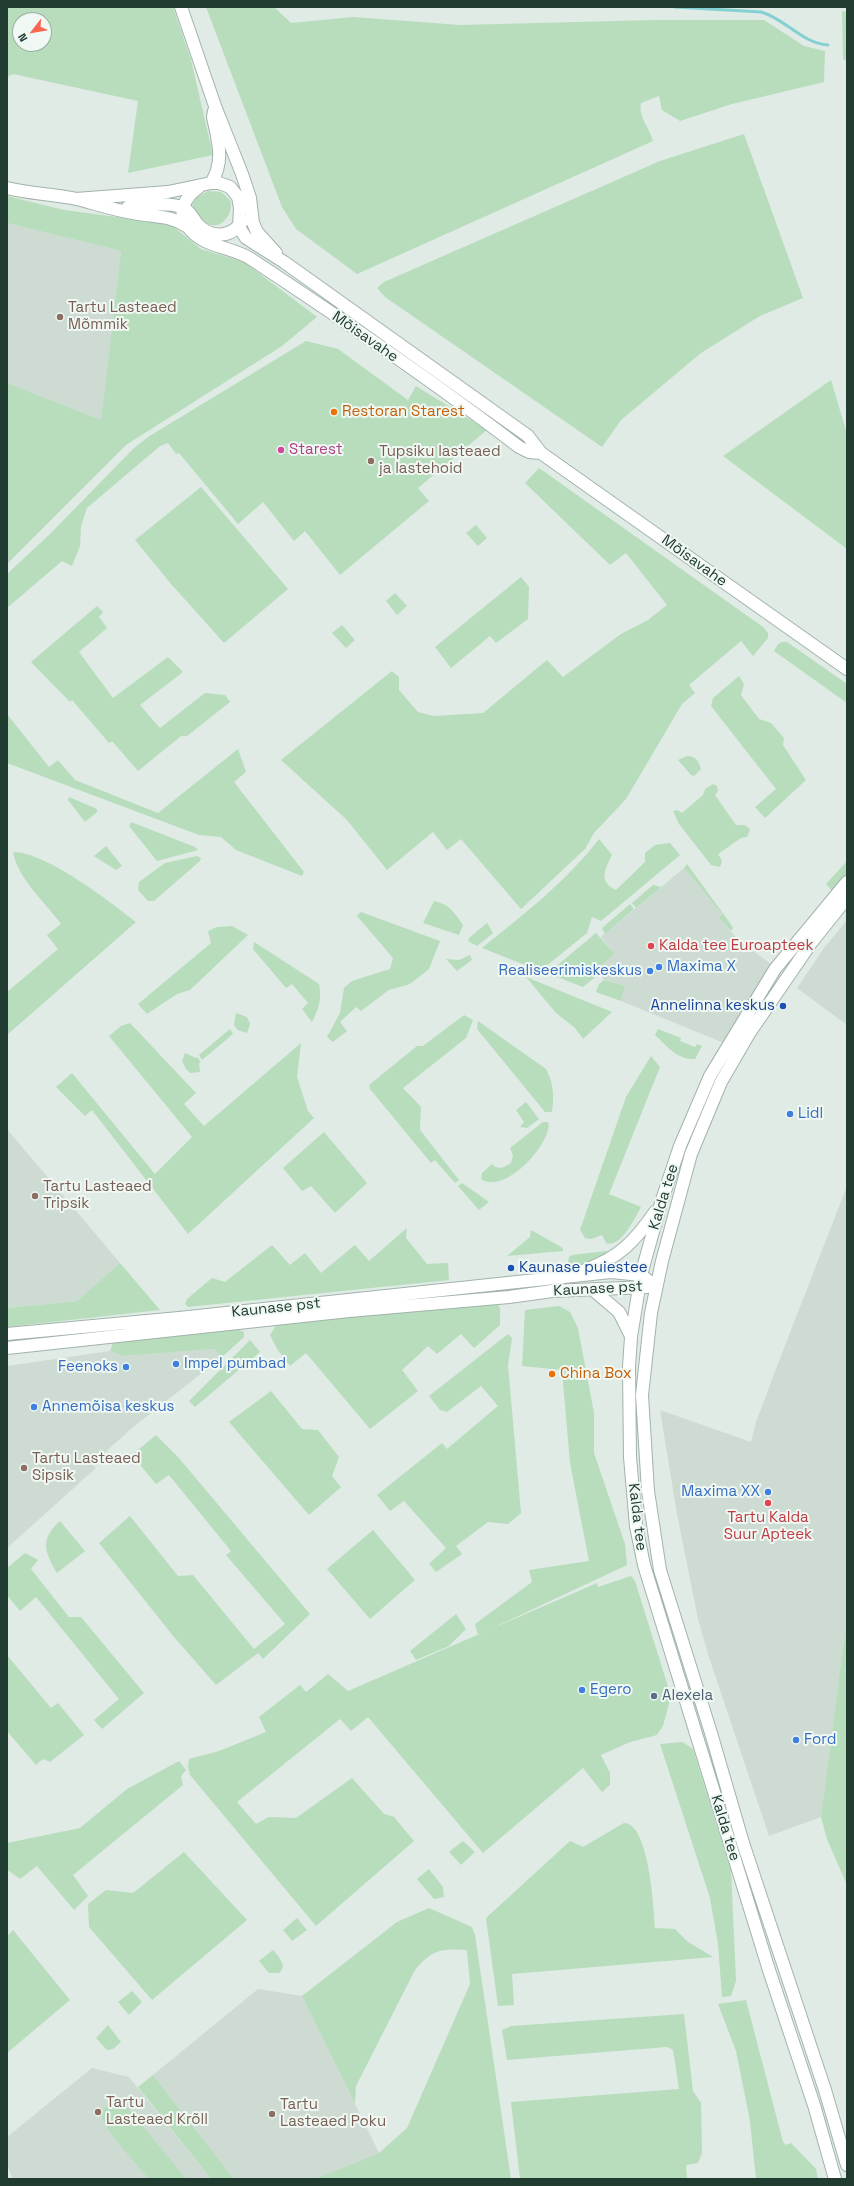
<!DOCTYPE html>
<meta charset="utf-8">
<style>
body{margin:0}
#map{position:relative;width:854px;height:2186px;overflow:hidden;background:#dfebe4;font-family:"Space Grotesk",sans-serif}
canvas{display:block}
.frame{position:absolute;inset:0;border:8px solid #203c31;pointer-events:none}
.north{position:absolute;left:12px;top:12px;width:40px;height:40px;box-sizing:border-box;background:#f0f8f3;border:1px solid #9dada5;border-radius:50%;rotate:239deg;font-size:11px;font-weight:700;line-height:16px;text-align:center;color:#203c31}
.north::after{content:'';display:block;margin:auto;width:14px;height:18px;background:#f76751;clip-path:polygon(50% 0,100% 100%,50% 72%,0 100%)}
</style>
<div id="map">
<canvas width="854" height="2186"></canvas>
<div class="frame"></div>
<div class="north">N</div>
</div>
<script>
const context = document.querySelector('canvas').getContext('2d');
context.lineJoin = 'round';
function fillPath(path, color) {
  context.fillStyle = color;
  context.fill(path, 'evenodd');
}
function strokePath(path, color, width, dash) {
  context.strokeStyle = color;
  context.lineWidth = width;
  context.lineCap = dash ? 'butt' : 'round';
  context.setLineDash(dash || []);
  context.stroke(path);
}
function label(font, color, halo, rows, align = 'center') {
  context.font = font + ' "Space Grotesk",sans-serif';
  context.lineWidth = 4;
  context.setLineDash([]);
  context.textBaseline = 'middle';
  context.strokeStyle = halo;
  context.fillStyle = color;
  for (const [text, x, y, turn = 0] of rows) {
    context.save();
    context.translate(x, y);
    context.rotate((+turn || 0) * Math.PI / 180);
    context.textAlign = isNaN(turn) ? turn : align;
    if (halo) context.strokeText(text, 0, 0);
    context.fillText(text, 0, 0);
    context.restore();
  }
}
fillPath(new Path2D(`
 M7,223L121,251L101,420L7,383Z
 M684,868L722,914L719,918L739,941L771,964L724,1043L621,1001L625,986L604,980L596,969L615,954L601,937Z
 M847,920V1025L797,988L824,948Z
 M7,1129L120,1263L77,1301L7,1308Z
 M847,1186V1626L843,1646L821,1817L769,1836L708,1654L698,1619L677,1514L660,1410L751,1442L756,1422L779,1361Z
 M214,1349L222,1357L132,1428L92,1464L96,1468L7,1548V1366L110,1351L123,1356Z
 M258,1989L302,1996L379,2153L315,2179H234L153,2075Z
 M92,2068L129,2077L211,2179H13L7,2165V2137Z`), '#cddbd3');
fillPath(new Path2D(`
 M7,7H173L191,60L213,155L128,173L138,101L13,74L7,77ZM20,20H44V44H20Z
 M206,7H274L291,23L353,17L460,25L654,20H764L804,46L825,51L824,82L732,104L680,121L662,110L659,96L641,103C638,116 649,127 653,141L357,274L296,229L282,207Z
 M842,11L847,12V61L843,59Z
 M744,134L803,298L760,316L701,353L621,420L602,447L385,297L377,288L384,282L660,161Z
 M208,191L221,192L230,200C235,215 218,234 204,221C199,217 197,210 192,205L197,197Z
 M7,196L64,210L170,224L201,249L244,262L317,317L282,346L126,445L7,564V383L101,420L121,251L7,223Z
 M306,341L338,349L408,400L416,386L487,430L418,488L429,501L340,575L305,531L294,541L263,502L238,524L179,453L176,454L168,443L160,446L87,508L81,526L80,546L72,566L62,561L7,608V574L50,534L133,449L148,437Z
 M831,380L847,434V549L723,456Z
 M539,468L763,627L768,633V638L753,656L741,641L689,685L695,693L682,704L626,799L594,833L585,849L521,909L461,839L447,850L433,832L387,870L347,820L281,760L392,671L399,677V690L418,712L433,716L483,713L547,660L563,677L621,634L648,620L667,605L626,553L610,565L525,483Z
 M201,487L288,589L224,643L172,585L135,540Z
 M476,525L487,538L478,546L466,533Z
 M521,577L529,587L528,619L496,643L490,636L451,668L435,647Z
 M395,593L407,606L397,615L386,601Z
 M97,606L103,612L99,617L107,628L79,652L113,698L168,657L183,672L140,705L160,728L205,693L225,695L230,702L187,736H181L138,771L112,741L109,743L72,700L70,702L31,662Z
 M342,625L355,640L346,648L332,633Z
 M782,642H787L847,684V703L774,651L778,644Z
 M739,676L744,684L741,695L759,719L771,723L784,738L783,745L806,780L765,818L755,807L776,789L711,706L713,698Z
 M7,714L49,767L58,760L75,780L158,813L238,749L246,772L234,782L304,872L302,876L236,850L221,837L199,835L7,763Z
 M687,756C697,757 698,760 701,769L694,776L691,775L678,760Z
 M713,784L717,786L718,791L715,795L736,825H745L750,829L747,837L741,838L718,854L722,861L720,867L711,865L679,824L673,811L677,810L682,813L703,795L705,789Z
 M69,797L97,809V812L85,822L68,800Z
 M131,822L195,847L198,850L157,861L129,826Z
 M599,839L612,855C605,869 598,882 616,890L645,862V853L655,845L670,843L680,855L601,921L592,917L587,933L540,971L482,948C523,915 567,881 599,839Z
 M106,846L122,866L116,870L94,856Z
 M13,852C46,852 109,901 136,922L7,1035V992L58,949L47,935L61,924C45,902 18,879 13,852Z
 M197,856L201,858L200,861L154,901H148L138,890L139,882L165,863Z
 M847,861V875L832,891L826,884Z
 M687,864L730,923L733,928L731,931L719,918L722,914L684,868Z
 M653,885L661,887L636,908L632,903Z
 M434,901C449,904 455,913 463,925L459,935L423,923Z
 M630,904L634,909L605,934L602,928Z
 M361,912L440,941L429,969L410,984L389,990L361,1011L356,1007L340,1022L347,1031L333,1042L327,1037L340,1013L344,988L352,981L390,969L393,958L357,916Z
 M487,923L493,933L477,946L468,941L469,938Z
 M232,926L248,935L190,990L177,994L147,1014L138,1004L211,943L208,931L217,927Z
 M596,933L615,954L597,969L600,973L583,987L555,976L554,968Z
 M254,942L319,984C322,1000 319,1008 312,1022L302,1009L308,1003L292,984L286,988L253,949Z
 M470,955L472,960L457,971L446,959L459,960Z
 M526,977L612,1012L583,1039L575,1028L556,1013Z
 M604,980L625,986L621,1001L596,992L599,984Z
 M236,1013L247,1017L250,1024L247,1033L238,1030L234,1025Z
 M464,1015L473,1020L466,1038L403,1088L421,1107L420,1130L459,1180L455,1183L435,1160L431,1163L370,1089L369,1085L417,1046H423Z
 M478,1021L546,1069C554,1084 554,1096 552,1112H545L477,1029Z
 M130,1023L196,1093L184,1104L204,1126L301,1043L297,1077L308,1111L314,1118L188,1234L92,1110L85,1116L56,1087L72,1073L155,1174L192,1137L109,1036L121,1026Z
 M230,1029L233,1034L202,1060L199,1055Z
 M658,1029L681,1038L680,1041L695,1047L697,1044L702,1046L695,1059C677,1060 667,1046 655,1035Z
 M185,1053L196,1058L197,1057L201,1062L199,1063L200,1072L190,1073L186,1069L182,1061Z
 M651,1056L660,1067L609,1194L641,1207C634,1219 621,1248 606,1243L602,1235L591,1239L585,1238L580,1230L626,1097Z
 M526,1102L539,1119L527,1128L520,1127L524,1122L516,1110Z
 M543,1122H548C554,1140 506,1196 481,1179L482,1173L492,1164L495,1167L502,1168L511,1163L513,1155L510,1148Z
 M324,1132L367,1183L335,1213L311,1186L302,1191L283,1168Z
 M462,1183L489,1202L479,1210L458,1186Z
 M407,1228L406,1238L427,1264L448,1263L449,1280L188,1307L185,1304L187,1299L212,1278L225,1282L272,1245L290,1265L305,1253L321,1273L355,1245L369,1261Z
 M531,1230L563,1248V1251L507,1256L530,1237Z
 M606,1251L611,1255L585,1266L567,1269L569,1257L572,1255Z
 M120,1263L160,1310L7,1327V1308L77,1301Z
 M496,1303L500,1308V1325L474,1348L461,1334L437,1354L428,1346L402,1370L418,1391L370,1429L306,1353L290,1366L277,1349L270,1335L277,1324Z
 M559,1306L570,1312L578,1328L594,1413V1453L625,1544L627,1565L478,1635L475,1624L532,1582L529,1570L589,1561L570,1463L562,1370L522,1366L525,1310Z
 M235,1328L244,1332V1337L222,1357L214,1349L123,1356L110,1351L113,1343L121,1338Z
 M508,1334L512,1338L508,1365L521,1513L508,1524L488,1522L456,1546L462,1554L436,1572L429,1564L446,1548L404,1501L390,1511L377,1495L442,1443L447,1449L498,1406L481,1386L447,1412L440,1410L429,1396Z
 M250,1340L260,1352L195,1407L189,1401Z
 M271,1391L302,1429L318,1430L339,1457L332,1476L341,1487L309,1515L229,1422Z
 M156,1435L178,1457L310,1614L263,1659L258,1653L216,1685L174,1637L99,1543L130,1516L178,1576L193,1575L254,1649L285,1624L226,1555L231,1551L169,1475L156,1484L132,1455Z
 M60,1521L85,1551L57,1573C44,1551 40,1539 60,1521Z
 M373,1530L415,1580L370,1619L327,1569Z
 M25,1553L38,1560L31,1569L69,1617H81L144,1693L102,1729L94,1720L119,1699L36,1597L20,1611L7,1595V1568Z
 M631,1576L635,1581L671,1696L663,1726L657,1735L630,1742L601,1755L610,1773V1785L602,1792L583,1768L483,1853L368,1717L351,1731L340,1719L237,1802L256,1824L269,1817L296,1818L352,1778L384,1814L394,1817L414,1841L316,1926L190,1775L188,1767L189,1759L219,1751L266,1732L259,1717L300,1685L306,1692L328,1674L348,1691L597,1583L598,1587Z
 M456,1614L466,1629L449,1646L416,1660L410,1651Z
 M847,1626V1885L827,1839L821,1817L843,1646Z
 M7,1655L51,1708L58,1703L84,1735L50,1762L43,1759L36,1765L7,1731Z
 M682,1742L693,1749L731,1870L736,1981L731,1996L722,1997L718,1944L710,1898L660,1744Z
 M179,1761L186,1770L181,1776L183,1785L73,1875L88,1896L74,1910L37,1866L20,1879L9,1871L7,1872V1843L80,1828L127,1789Z
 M624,1823C649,1823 654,1909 655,1928L675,1929L688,1942L713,1957L512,1974L514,2005L498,2006L486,1918L570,1841L583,1847Z
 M463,1841L475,1852L461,1865L449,1852Z
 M184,1852L247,1920L152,2000L89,1927L88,1904L106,1890L133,1893Z
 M429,1869L443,1887L444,1897L434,1899L417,1879Z
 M429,1908L472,1927L475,1935L511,2179H315L379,2153L407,2128L470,1984L467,1950C441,1948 431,1950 415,1970L356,2086L355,2104L302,1996L397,1922Z
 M297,1918L307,1930L292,1941L283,1930Z
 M13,1930L70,2000L7,2053V1936Z
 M273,1950C279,1957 288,1966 279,1973H269L259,1961Z
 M132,1991L142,2002L129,2015L118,2002Z
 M746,2000L783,2142L786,2145L791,2143L816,2169L818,2179H756L750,2121L736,2051L718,2004Z
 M684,2014L693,2091L701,2103L702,2153L698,2163L686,2165L687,2179H520L511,2102L679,2089L673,2050L667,2047L507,2060L502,2030L511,2026Z
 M108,2025L121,2042L113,2049L107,2050L96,2038Z
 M153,2075L234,2179H211L138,2087Z
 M119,2097L186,2179H149C140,2168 103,2128 102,2117C101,2109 111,2100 119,2097Z`), '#b7ddbd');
strokePath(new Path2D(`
 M675,7L761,12C786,19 801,43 828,45`), '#84d0d3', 3);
const tertiary = new Path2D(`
 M181,7L215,106L242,174L250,198L253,223L257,232L276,253
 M211,183C225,161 218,141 213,117L214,111
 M199,187C186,196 176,212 188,227C203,248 231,246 251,259C342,319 433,381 519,447L529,452L541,453
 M7,188C30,194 54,194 77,199C96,204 114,210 133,213C153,217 170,215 186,226
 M76,199L168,192L211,183H219L230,187L238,197L240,208L239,227L246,238L284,262L528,436L541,453L847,669
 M128,207C144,205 167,202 181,207C190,210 193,219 198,225C213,239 232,238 243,220
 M847,898L811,943L750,1032L721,1082L691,1154L662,1261L651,1313L642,1395L648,1491L660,1570L711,1733L743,1843L825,2090L847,2165
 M585,1270C619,1258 635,1241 655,1212
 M592,1289L619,1312L631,1336
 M7,1334L179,1318L611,1272L641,1275L656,1287
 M7,1348L349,1311L509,1297L552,1291L647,1287
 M835,2179L814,2105L768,1967L644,1565L636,1526L630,1457L629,1367L631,1337L641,1275L661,1203L680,1146L710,1076L775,969L847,882`);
strokePath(tertiary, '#a2b3ab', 14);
strokePath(tertiary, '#fff', 12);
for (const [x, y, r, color] of [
 [60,317,4,"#8d6e63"],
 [334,412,4,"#e8710a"],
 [281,450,4,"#d1479c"],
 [371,461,4,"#8d6e63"],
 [651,946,4,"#e0444e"],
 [659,967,4,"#3f7fe0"],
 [650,971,4,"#3f7fe0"],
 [783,1006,4,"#1a4fb4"],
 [790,1114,4,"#3f7fe0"],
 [35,1196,4,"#8d6e63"],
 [511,1268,4,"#1a4fb4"],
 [176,1364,4,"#3f7fe0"],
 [126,1367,4,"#3f7fe0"],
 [552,1374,4,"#e8710a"],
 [34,1407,4,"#3f7fe0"],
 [24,1468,4,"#8d6e63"],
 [768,1492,4,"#3f7fe0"],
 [768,1503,4,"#e0444e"],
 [582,1690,4,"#3f7fe0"],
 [654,1696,4,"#5c6f8a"],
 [796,1740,4,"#3f7fe0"],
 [98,2112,4,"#8d6e63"],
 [272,2114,4,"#8d6e63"]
]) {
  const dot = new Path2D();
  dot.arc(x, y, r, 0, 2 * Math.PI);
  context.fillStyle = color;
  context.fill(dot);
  strokePath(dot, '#f0f8f3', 1.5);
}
label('15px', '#785e54', '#f0f8f3', [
 ["Tartu Lasteaed",68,308],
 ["Mõmmik",68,325],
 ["Tupsiku lasteaed",379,452],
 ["ja lastehoid",379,469],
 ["Tartu Lasteaed",43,1187],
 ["Tripsik",43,1204],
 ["Tartu Lasteaed",32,1459],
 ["Sipsik",32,1476],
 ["Tartu",106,2103],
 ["Lasteaed Krõll",106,2120],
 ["Tartu",280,2105],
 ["Lasteaed Poku",280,2122]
], 'left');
label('15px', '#203c31', '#f0f8f3', [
 ["Mõisavahe",365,337,35],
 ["Mõisavahe",694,561,36],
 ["Kalda tee",664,1197,-73],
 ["Kaunase pst",598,1289,-3],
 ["Kaunase pst",276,1308,-6],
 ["Kalda tee",637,1517,83],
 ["Kalda tee",725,1828,73]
]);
label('15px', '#c56008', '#f0f8f3', [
 ["Restoran Starest",342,412],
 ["China Box",560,1374]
], 'left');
label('15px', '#b23c85', '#f0f8f3', [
 ["Starest",289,450]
], 'left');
label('15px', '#be3a42', '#f0f8f3', [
 ["Kalda tee Euroapteek",659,946],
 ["Tartu Kalda",768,1518,"center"],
 ["Suur Apteek",768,1535,"center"]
], 'left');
label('15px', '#366cbe', '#f0f8f3', [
 ["Maxima X",667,967],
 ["Realiseerimiskeskus",642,971,"right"],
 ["Lidl",798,1114],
 ["Impel pumbad",184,1364],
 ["Feenoks",118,1367,"right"],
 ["Annemõisa keskus",42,1407],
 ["Maxima XX",760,1492,"right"],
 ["Egero",590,1690],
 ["Ford",804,1740]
], 'left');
label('15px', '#164399', '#f0f8f3', [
 ["Annelinna keskus",775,1006],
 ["Kaunase puiestee",519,1268,"left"]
], 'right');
label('15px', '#4e5e75', '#f0f8f3', [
 ["Alexela",662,1696]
], 'left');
</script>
